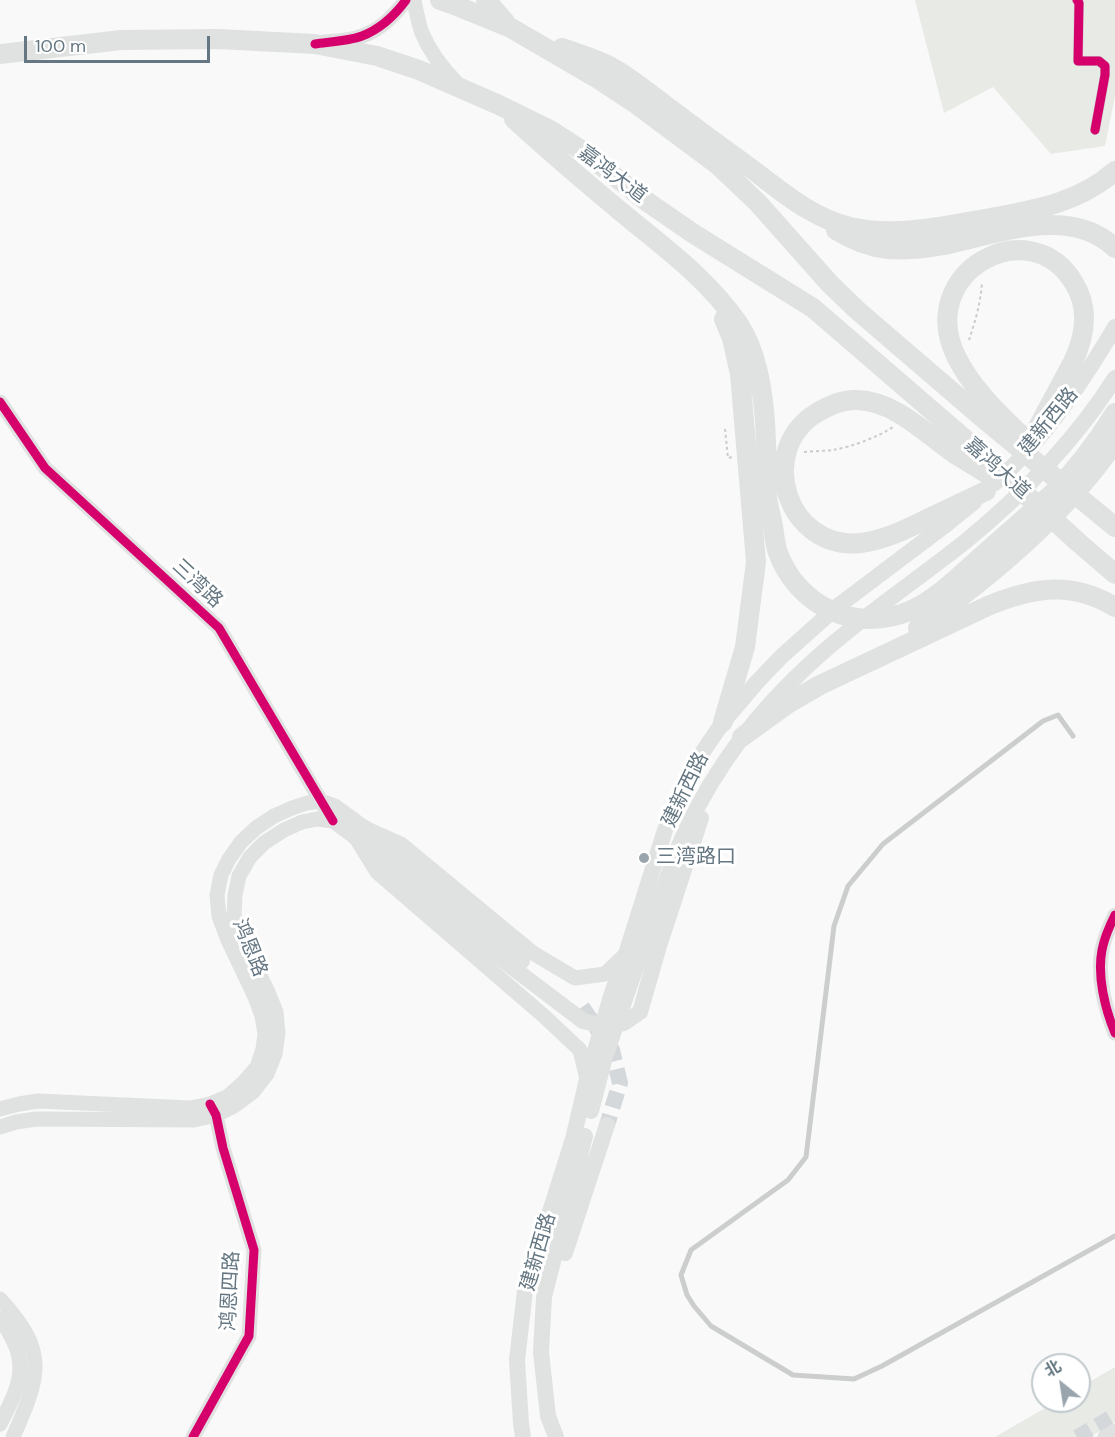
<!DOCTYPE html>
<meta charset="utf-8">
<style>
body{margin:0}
#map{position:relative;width:1115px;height:1437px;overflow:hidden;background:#f9f9f9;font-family:"DM Sans","Noto Sans SC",sans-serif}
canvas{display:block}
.north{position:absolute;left:1031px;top:1353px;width:60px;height:60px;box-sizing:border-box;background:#fff;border:2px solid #c1c9cd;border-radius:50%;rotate:330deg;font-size:16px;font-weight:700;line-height:24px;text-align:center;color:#657782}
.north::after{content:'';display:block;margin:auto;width:21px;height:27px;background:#99a4ac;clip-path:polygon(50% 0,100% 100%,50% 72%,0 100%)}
.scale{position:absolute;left:24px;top:36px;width:186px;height:27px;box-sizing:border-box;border:3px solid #657782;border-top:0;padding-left:8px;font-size:18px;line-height:21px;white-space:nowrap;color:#657782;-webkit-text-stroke:4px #fff;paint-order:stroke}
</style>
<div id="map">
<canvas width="1115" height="1437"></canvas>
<div class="north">北</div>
<div class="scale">100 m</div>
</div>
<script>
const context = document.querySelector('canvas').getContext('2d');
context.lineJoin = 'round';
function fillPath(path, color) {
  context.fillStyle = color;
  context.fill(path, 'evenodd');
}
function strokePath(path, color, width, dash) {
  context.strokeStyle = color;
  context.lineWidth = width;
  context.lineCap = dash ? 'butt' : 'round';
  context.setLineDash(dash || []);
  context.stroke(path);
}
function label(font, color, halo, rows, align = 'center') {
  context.font = font + ' "DM Sans","Noto Sans SC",sans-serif';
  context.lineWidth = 6;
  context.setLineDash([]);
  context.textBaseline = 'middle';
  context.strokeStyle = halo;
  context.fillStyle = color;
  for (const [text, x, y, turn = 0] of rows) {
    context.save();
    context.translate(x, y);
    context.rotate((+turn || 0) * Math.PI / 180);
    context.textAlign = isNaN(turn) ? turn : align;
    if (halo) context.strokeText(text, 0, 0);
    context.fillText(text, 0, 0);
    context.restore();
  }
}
fillPath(new Path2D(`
 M915,0H1115V96L1105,146L1051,154L993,87L944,113Z
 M1115,1367V1422L1090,1437H995L1057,1401H1079V1388Z`), '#e8eae6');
strokePath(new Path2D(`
 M1077,1437L1115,1415`), '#d4d8db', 15, [15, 8]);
strokePath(new Path2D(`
 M582,1007L612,1050L620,1083L607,1125`), '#d4d8db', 16, [16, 8]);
strokePath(new Path2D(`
 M969,340C975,322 981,302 982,282
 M725,429L728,458L733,457
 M804,452C814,451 824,451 833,450C851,447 878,437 893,427`), '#cacbcc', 2, [3, 3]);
strokePath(new Path2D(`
 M1073,736L1058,715L1043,721L883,844L848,886L834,926L806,1157L788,1180L691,1250L681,1275L687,1295L694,1306L711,1326L793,1375L854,1379L882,1366L1115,1236`), '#cccece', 5);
strokePath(new Path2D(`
 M1077,0L1079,3L1078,61H1099L1105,66V75L1095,130`), '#cccece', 10);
strokePath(new Path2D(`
 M414,0C416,11 418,22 422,33C430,52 442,68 457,83
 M324,42C336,41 350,41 362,36C380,30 395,15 406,0
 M0,402L45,468L219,628L325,808
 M1115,915C1110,925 1104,939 1102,950C1097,976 1105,1009 1115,1033
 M0,1109L19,1104L38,1101L190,1108L210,1104L227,1097L244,1082L257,1067L263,1049L265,1034L262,1016L255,997L228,940L219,916L217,895L221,875L229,859L241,842L256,828L274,816L292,808L307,803L321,801L335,806L365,828L401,844L533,953L575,978L605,974L626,954
 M0,1127L16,1122L36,1119L194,1120L216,1115L234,1106L253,1092L267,1074L275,1054L278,1033L276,1012L268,992L240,935L234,915L235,895L239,876L250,857L264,843L284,830L302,822L317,819L333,821L356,838L377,872L545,1017L580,1050L587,1079
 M0,1299C49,1352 40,1376 13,1437
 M0,1319C31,1360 22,1382 0,1424
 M193,1437L249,1336L254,1250L223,1148L216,1115L212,1107
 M1105,1437L1115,1431`), '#e0e1e1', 15);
strokePath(new Path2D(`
 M995,483C1045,439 1081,384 1115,327
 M365,828L522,961
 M356,838L386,862L463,929L517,971L583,1021L604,1026L624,1023L640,1012L659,946L701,818
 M591,1111L605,1057L675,855C702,789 742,730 793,680C845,628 908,587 966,541C1023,494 1075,441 1115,378
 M565,1253L607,1125
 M523,1437L521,1424L517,1360L525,1291L573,1139L587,1079L611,996L626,954L665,830L687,781L702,753L723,722L757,682L782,656L838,606L948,523L974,502
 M556,1437L548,1416L541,1352L544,1297L585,1136`), '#e0e1e1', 16);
strokePath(new Path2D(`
 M440,0L452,4L511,28L595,77L636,104L718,165L758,203L830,284L857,310L985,420L1115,527
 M486,0L506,23
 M562,48C576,53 591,57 605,64C623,72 645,90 661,102C690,124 720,146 749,167C780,190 811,218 850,227C894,237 941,227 985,219C1033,210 1077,204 1115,171
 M0,54L121,40L218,39L315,44L377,56L419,70L499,105L550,130L581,150L646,201L694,234L813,308L966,440L1079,543L1115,574
 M514,119C552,154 591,187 631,220C669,251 709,281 738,323C759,354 765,404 766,442C767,460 765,479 767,496C768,506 771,516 773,526C774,534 775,542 777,550C797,608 858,635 914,609C940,596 962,573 984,554C1006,534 1029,515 1051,495C1075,471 1097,442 1115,413
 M836,230C852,240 869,247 888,249C904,250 922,249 938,246C993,236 1068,203 1115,248
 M1020,434C996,411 971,387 956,356C915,272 1030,209 1074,283C1090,309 1085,336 1073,362L1023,455
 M986,491C967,500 948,509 929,518C907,529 885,540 861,543C787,551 754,450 818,412C830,405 843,399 857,400C895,401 926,434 955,454C968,462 981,470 994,478
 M918,628C940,614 960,597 981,581C1032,540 1078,496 1115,442
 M723,722L745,647L756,562L740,374L732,338L724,319
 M742,737L789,703L820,685L990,605C1035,587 1072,581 1115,607`), '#e0e1e1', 20);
strokePath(new Path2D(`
 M1077,0L1079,3L1078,61H1099L1105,66V75L1095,130
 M315,44C329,42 349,41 362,36C380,29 395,15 406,0
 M0,402L45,468L219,628L333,821
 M1115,915C1110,925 1104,939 1102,950C1097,976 1105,1009 1115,1033
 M193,1437L249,1336L254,1250L223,1148L216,1115L210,1104`), '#d6006c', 9);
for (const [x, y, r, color] of [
 [644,858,6,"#99a4ac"]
]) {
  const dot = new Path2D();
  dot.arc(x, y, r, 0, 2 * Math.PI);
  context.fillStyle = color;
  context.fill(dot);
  strokePath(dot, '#fff', 2);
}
label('20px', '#657782', '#fff', [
 ["嘉鸿大道",612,175,37],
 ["建新西路",1049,422,-51],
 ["嘉鸿大道",997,469,42],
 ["三湾路",197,584,43],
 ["建新西路",686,790,-64],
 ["鸿恩路",249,948,68],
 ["建新西路",539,1252,-74],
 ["鸿恩四路",231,1291,-87]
]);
label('20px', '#657782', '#fff', [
 ["三湾路口",656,858]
], 'left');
</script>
